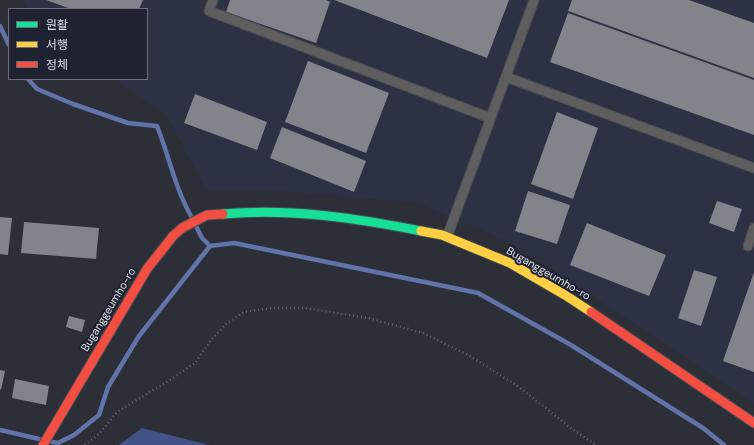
<!DOCTYPE html>
<meta charset="utf-8">
<style>
body{margin:0}
#map{position:relative;width:754px;height:445px;overflow:hidden;background:#2c2f37;font-family:"DM Sans","Noto Sans KR",sans-serif}
canvas{display:block}
.legend{position:absolute;left:8px;top:8px;width:140px;height:72px;box-sizing:border-box;background:#1f2331;border:1px solid #6b6f7b;margin:0;padding:5px 7px;list-style:none;font-size:12px;color:#dce0e9}
.legend li{display:flex;align-items:center;gap:8px;height:20px}
.legend b{width:20px;border:1px solid #6b6f7b}
</style>
<div id="map">
<canvas width="754" height="445"></canvas>
<ul class="legend">
<li><b style="height:5px;background:#16e098"></b>원활</li>
<li><b style="height:5px;background:#ffcf43"></b>서행</li>
<li><b style="height:5px;background:#f24e42"></b>정체</li>
</ul>
</div>
<script>
const context = document.querySelector('canvas').getContext('2d');
context.lineJoin = 'round';
function fillPath(path, color) {
  context.fillStyle = color;
  context.fill(path, 'evenodd');
}
function strokePath(path, color, width, dash) {
  context.strokeStyle = color;
  context.lineWidth = width;
  context.lineCap = dash ? 'butt' : 'round';
  context.setLineDash(dash || []);
  context.stroke(path);
}
function label(font, color, halo, rows, align = 'center') {
  context.font = font + ' "DM Sans",sans-serif';
  context.lineWidth = 4;
  context.setLineDash([]);
  context.textBaseline = 'middle';
  context.strokeStyle = halo;
  context.fillStyle = color;
  for (const [text, x, y, turn = 0] of rows) {
    context.save();
    context.translate(x, y);
    context.rotate((+turn || 0) * Math.PI / 180);
    context.textAlign = isNaN(turn) ? turn : align;
    if (halo) context.strokeText(text, 0, 0);
    context.fillText(text, 0, 0);
    context.restore();
  }
}
fillPath(new Path2D(`
 M23,0H754V404L703,369L508,241L417,203L262,189L206,190L166,114L114,79H147V9H28Z`), '#2c3244');
fillPath(new Path2D(`
 M142,428L209,445H119Z`), '#445386');
strokePath(new Path2D(`
 M0,26L9,45
 M28,79L37,89L73,104L128,123L157,126C169,156 175,188 191,216
 M196,226L202,238L210,246
 M0,430L39,439
 M52,442L58,443L74,435L99,415L108,387L139,336L210,246L234,243L478,293L571,345L703,428L724,445`), '#6273aa', 4.5);
fillPath(new Path2D(`
 M46,0H143L139,9H71Z
 M230,0H326L330,2L316,43L226,12Z
 M334,0H509L487,58Z
 M572,0H689L754,23V78L568,11Z
 M568,13L754,80V135L550,62Z
 M308,61L389,93L366,153L285,122Z
 M195,94L267,122L257,150L184,123Z
 M557,112L598,128L573,199L531,184Z
 M282,127L366,161L354,192L270,158Z
 M528,191L570,205L557,244L515,231Z
 M717,201L742,209L734,232L709,223Z
 M0,217L12,218L8,255L0,254Z
 M24,222L99,228L96,259L21,253Z
 M587,223L666,255L649,296L570,265Z
 M694,270L717,277L701,326L678,318Z
 M754,272V372L723,361Z
 M69,316L85,320L82,332L66,327Z
 M0,370L5,371L1,390L0,389Z
 M15,379L49,386L46,405L12,398Z`), '#81848b');
const lane = new Path2D(`
 M213,0L209,11L490,118
 M506,77L754,168
 M447,237L534,0
 M748,246L754,228`);
const fast = new Path2D(`
 M223,214C290,208 356,218 421,231`);
const slow = new Path2D(`
 M421,231L442,235L510,263L565,295L591,312`);
const jam = new Path2D(`
 M591,312L754,423
 M43,445L147,269L173,236L182,228L207,215L223,214`);
strokePath(lane, '#494c53', 11);
strokePath(fast, '#494c53', 11);
strokePath(slow, '#494c53', 11);
strokePath(jam, '#494c53', 11);
strokePath(new Path2D(`
 M85,445L99,434L117,412L170,380L195,363L211,340L226,324L244,312L272,308H305L368,318L423,333L470,356L519,387L572,429L596,445`), '#676768', 2.5, [1, 3]);
strokePath(lane, '#5d5e5d', 9);
strokePath(fast, '#16e098', 9);
strokePath(slow, '#ffcf43', 9);
strokePath(jam, '#f24e42', 9);
label('11px', '#dce0e9', '#1f2331', [
 ["Buganggeumho-ro",548,274,30],
 ["Buganggeumho-ro",109,310,-59]
]);
</script>
